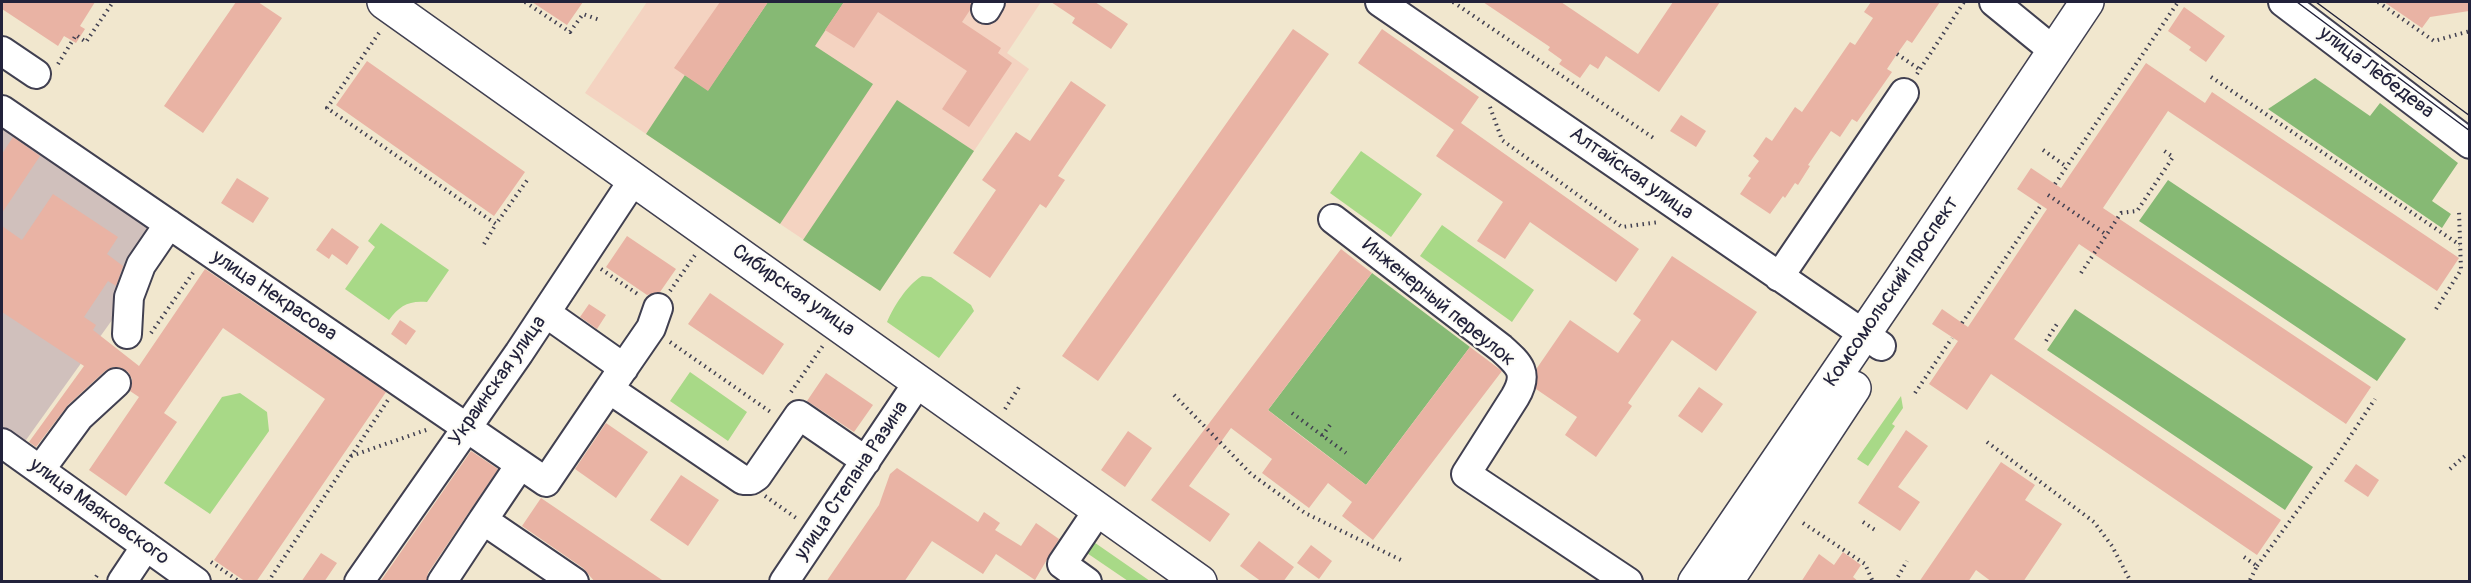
<!DOCTYPE html>
<meta charset="utf-8">
<style>
body{margin:0}
#map{position:relative;width:2471px;height:583px;overflow:hidden;background:#f1e7ce;font-family:Pangolin,sans-serif}
canvas{display:block}
.frame{position:absolute;inset:0;border:3px solid #22223b;pointer-events:none}
</style>
<div id="map">
<canvas width="2471" height="583"></canvas>
<div class="frame"></div>
</div>
<script>
const context = document.querySelector('canvas').getContext('2d');
context.lineJoin = 'round';
function fillPath(path, color) {
  context.fillStyle = color;
  context.fill(path, 'evenodd');
}
function strokePath(path, color, width, dash) {
  context.strokeStyle = color;
  context.lineWidth = width;
  context.lineCap = dash ? 'butt' : 'round';
  context.setLineDash(dash || []);
  context.stroke(path);
}
function label(font, color, halo, rows, align = 'center') {
  context.font = font + ' Pangolin,sans-serif';
  context.lineWidth = 4.5;
  context.setLineDash([]);
  context.textBaseline = 'middle';
  context.strokeStyle = halo;
  context.fillStyle = color;
  for (const [text, x, y, turn = 0] of rows) {
    context.save();
    context.translate(x, y);
    context.rotate((+turn || 0) * Math.PI / 180);
    context.textAlign = isNaN(turn) ? turn : align;
    if (halo) context.strokeText(text, 0, 0);
    context.fillText(text, 0, 0);
    context.restore();
  }
}
fillPath(new Path2D(`
 M647,2H1041L1007,53L1029,69L880,291L585,93Z`), '#f4d3c1');
fillPath(new Path2D(`
 M2,117L173,235L21,447L2,433Z`), '#d0c0bc');
fillPath(new Path2D(`
 M1361,151L1422,194L1391,237L1330,193Z
 M381,223L449,270L427,302C409,300 399,306 389,320L345,289L375,247L368,241Z
 M1442,225L1534,290L1512,322L1420,256Z
 M922,276L931,277L971,305L974,311L939,358L887,322C894,306 907,285 922,276Z
 M690,372L747,412L728,441L670,401Z
 M240,393L267,412L269,431L210,514L164,483L222,397Z
 M1901,396L1903,408L1892,424L1895,426L1868,466L1857,459Z
 M1088,538L1150,581H1128L1081,549Z`), '#a8d987');
fillPath(new Path2D(`
 M768,2H844L815,46L873,84L780,224L646,134L685,75L708,90Z
 M2315,78L2370,116L2380,103L2458,163L2432,201L2451,214L2442,228L2268,109Z
 M897,100L974,151L880,291L803,240Z
 M2168,180L2406,339L2377,381L2139,221Z
 M1372,273L1470,347L1366,485L1268,410Z
 M2075,309L2313,467L2285,510L2047,350Z`), '#86b974');
fillPath(new Path2D(`
 M2,2H95L80,26L85,29L76,43L64,36L58,46L2,9Z
 M236,2H258L282,18L203,133L164,106Z
 M532,2H583L567,25Z
 M720,2H768L708,91L674,68Z
 M844,2H971L970,10L962,22L1001,48L998,53L1012,63L969,127L942,109L967,71L878,12L854,48L825,30Z
 M1051,2H1095L1128,24L1111,49L1072,23L1075,18Z
 M1483,2H1561L1638,54L1673,2H1720L1659,92L1606,56L1598,69L1590,64L1580,78L1559,64L1562,60L1548,50L1550,47Z
 M1871,2H1940L1912,43L1907,40L1897,54L1887,69L1892,72L1857,122L1852,119L1840,137L1831,131L1808,165L1810,166L1798,185L1795,183L1785,198L1783,196L1770,214L1740,194L1751,178L1748,176L1759,161L1753,156L1766,137L1772,141L1795,107L1802,112L1850,42L1855,45L1873,18L1864,12Z
 M2384,2H2468L2469,11L2430,17L2422,28Z
 M2184,7L2225,36L2206,62L2189,50L2191,47L2168,31Z
 M1293,29L1329,54L1098,381L1062,356Z
 M1382,29L1479,97L1461,123L1639,249L1616,282L1530,222L1505,259L1477,241L1503,202L1436,156L1454,130L1358,63Z
 M367,61L525,172L494,216L336,105Z
 M2146,63L2205,103L2212,92L2459,258L2437,291L2168,111L2103,208L2371,387L2346,424L2079,244L2014,339L2281,520L2257,555L1991,374L1967,410L1929,384L1958,341L1932,324L1942,309L1968,327L2047,209L2017,189L2031,168L2061,188Z
 M1071,81L1106,105L1058,176L1065,180L1046,208L1040,204L990,278L953,253L996,190L982,180L1016,132L1030,141Z
 M1681,115L1706,131L1696,147L1670,131Z
 M13,137L40,156L2,213V154Z
 M237,178L269,198L253,223L221,203Z
 M53,194L118,237L107,254L123,266L116,286L108,281L84,317L96,325L93,330L139,366L205,269L386,392L256,582H246L214,560L325,399L223,328L164,413L177,422L126,496L89,470L139,397L130,391L132,379L128,372L121,368L113,367L105,371L68,405L36,447L29,442L84,366L2,312V226L22,240Z
 M332,228L359,247L347,265L332,254L329,259L316,250Z
 M627,236L676,269L660,292L647,295L606,267Z
 M1341,249L1372,273L1268,410L1292,429L1366,485L1470,347L1502,371L1373,540L1342,516L1352,502L1328,483L1309,508L1262,473L1272,459L1231,428L1189,486L1230,514L1210,542L1151,500Z
 M1672,256L1757,312L1716,371L1672,340L1628,403L1632,406L1596,457L1565,435L1577,417L1536,389L1537,368L1570,320L1618,353L1641,320L1633,314Z
 M710,293L784,344L763,375L688,324Z
 M589,304L606,315L597,329L580,317Z
 M400,320L416,331L406,345L391,334Z
 M826,373L873,405L854,432L807,401Z
 M1699,387L1723,404L1702,433L1678,416Z
 M606,423L648,452L616,498L575,469Z
 M1906,430L1928,446L1898,487L1920,502L1900,531L1858,503Z
 M1128,431L1152,448L1125,487L1101,470Z
 M471,451L498,469L428,573L426,582H380Z
 M2001,462L2035,485L2025,500L2062,524L2023,582H1992L1976,570L1968,582H1919Z
 M2356,464L2379,480L2368,497L2344,481Z
 M897,468L978,522L984,512L1000,523L995,530L1021,546L1036,523L1059,539L1035,580L996,554L983,574L932,541L904,582H826L879,505L890,474Z
 M681,475L719,500L688,546L650,520Z
 M541,498L665,582H595L583,568L522,526Z
 M1259,541L1294,567L1283,582H1262L1240,566Z
 M1311,545L1332,561L1319,579L1297,563Z
 M1843,552L1861,565L1853,577L1859,582H1801L1819,554L1834,565Z
 M321,553L337,563L324,582H301Z`), '#e9b3a4');
const minor = new Path2D(`
 M1380,2L1881,346
 M1994,2L2054,51
 M2283,2L2470,144
 M986,9L990,2
 M2,51L36,74
 M2,110L546,482L609,389
 M1333,219L1501,348C1520,365 1529,373 1515,397L1466,474L1628,582
 M1779,277L1904,93
 M658,308L651,328L609,389L743,480H751L757,476L799,415L866,461
 M546,313L624,368
 M127,334L129,297L141,265L169,224
 M2,443L196,582
 M520,465L483,520L574,582
 M40,470L79,417L116,383
 M122,582L146,546
 M359,582L519,353L634,179
 M442,582L483,520
 M784,582L919,381
 M1087,582L1062,564L1099,509`);
const major = new Path2D(`
 M384,2L1200,582
 M1695,582L1900,281L2087,2
 M1726,582L1854,388`);
strokePath(minor, '#414051', 32);
strokePath(major, '#414051', 36);
strokePath(new Path2D(`
 M525,2L570,32L583,14L600,20
 M1453,2L1655,139
 M2378,2L2434,41L2470,31
 M379,33L327,108L496,224L528,179
 M1897,54L1919,69
 M58,64L76,35L86,42L113,2
 M1917,74L1964,2
 M2211,77L2460,245
 M1490,107L1502,140L1622,227L1659,222
 M2043,150L2067,167
 M2055,184L2178,2
 M2048,195L2107,235
 M484,244L496,224
 M601,269L639,295
 M2081,273L2121,213L2137,211L2173,157L2163,150
 M670,291L695,255
 M2436,309L2461,270L2459,211
 M1962,323L2041,205
 M151,333L195,270
 M2046,341L2057,324
 M670,342L772,413
 M791,392L824,344
 M1915,393L1952,338
 M1174,395L1251,474L1305,513L1403,561
 M1005,409L1021,384
 M1292,413L1346,453
 M1322,436L1330,425
 M1987,442L2094,522L2112,546L2131,582
 M351,456L429,429
 M2450,469L2466,455
 M765,496L799,520
 M1863,522L1875,530
 M1803,523L1865,564L1873,582
 M2244,557L2257,566L2249,582
 M211,562L240,582
 M2257,566L2333,462L2375,399
 M93,582L99,572
 M268,582L388,400
 M1895,582L1907,561`), '#414051', 4, [1.5, 4.5]);
strokePath(minor, '#fff', 28);
strokePath(major, '#fff', 33);
strokePath(new Path2D(`
 M2297,2L2470,131
 M2316,2L2470,116`), '#22223b', 1.5);
label('20px', '#22223b', '#fdfcf7', [
 ["улица Лебедева",2376,73,37],
 ["Алтайская улица",1631,174,35],
 ["Сибирская улица",793,291,35],
 ["Комсомольский проспект",1892,292,-56],
 ["улица Некрасова",274,296,34],
 ["Инженерный переулок",1438,303,39],
 ["Украинская улица",498,381,-55],
 ["улица Степана Разина",852,481,-56],
 ["улица Маяковского",99,512,36]
]);
</script>
